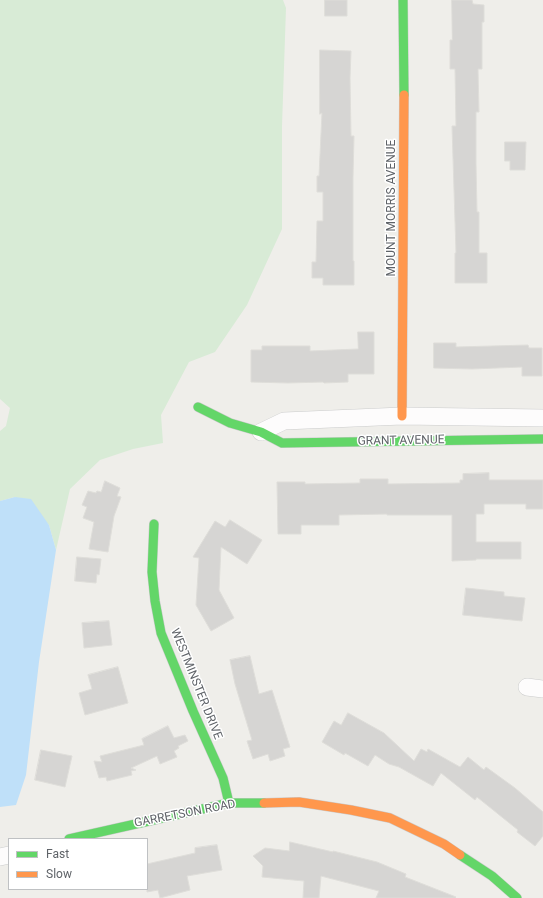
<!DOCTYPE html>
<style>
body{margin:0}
#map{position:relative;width:543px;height:898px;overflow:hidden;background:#efeeea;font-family:Roboto,sans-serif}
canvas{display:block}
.legend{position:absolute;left:8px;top:838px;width:140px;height:52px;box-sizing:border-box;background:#fff;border:1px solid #bfc1c3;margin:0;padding:5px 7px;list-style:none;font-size:12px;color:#5f6368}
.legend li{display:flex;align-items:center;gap:8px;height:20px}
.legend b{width:20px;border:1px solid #bfc1c3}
</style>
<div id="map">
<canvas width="543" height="898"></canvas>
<ul class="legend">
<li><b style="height:5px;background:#63d668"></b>Fast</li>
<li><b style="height:5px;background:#ff974d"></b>Slow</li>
</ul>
</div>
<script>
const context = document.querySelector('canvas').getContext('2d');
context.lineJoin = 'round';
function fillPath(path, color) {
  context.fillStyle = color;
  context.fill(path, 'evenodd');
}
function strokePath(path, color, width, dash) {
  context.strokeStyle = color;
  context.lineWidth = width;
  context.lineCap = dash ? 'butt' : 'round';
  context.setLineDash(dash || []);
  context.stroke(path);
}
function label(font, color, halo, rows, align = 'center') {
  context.font = font + ' Roboto,sans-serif';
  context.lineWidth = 3;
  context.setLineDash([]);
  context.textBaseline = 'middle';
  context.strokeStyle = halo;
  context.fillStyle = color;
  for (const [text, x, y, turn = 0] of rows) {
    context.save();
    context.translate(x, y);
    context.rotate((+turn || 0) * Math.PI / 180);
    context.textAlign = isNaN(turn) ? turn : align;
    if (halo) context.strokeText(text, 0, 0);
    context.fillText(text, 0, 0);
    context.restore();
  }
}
fillPath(new Path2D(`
 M0,0H283L286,8L282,126V229L247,305L215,352L189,362L161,415L163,443L133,449L100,460L70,489L56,550L49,525L15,497L0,501V431L6,426L10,408L0,399Z`), '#d8ebd6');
fillPath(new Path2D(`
 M15,497L31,499L49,525L56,550L39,662L26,775L16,805L0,807V501Z`), '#bfe0f9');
const building = new Path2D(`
 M325,0H347V16H325Z
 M452,0H472L473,4L484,5V22H482V69H478L479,112H476V164L477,212H479V253H487V283H455V253H456L452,126H456L455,69H450V40H452Z
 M320,50L351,51L350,78L351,136H354L353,177V261H354V285H323V278H312V262H316L317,221H323V192H317V176H319L322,113L320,114Z
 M505,142H526L525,170H510V161H505Z
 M358,332H374V374H348V382L324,383L323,382L288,383L251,382V350H262V346H310V351L358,349Z
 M434,343H456V347L528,345L529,348H542V376H522V367L472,369L434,368Z
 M489,473V480H543V509H526V504H484V514H476V542H521V559H476V560L452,561V515H387V514L339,515V525H301V534H278L277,482H305V484L360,483V479H388V484L460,483V480H463V474Z
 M105,481L120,488L117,496L121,497L114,516L108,552L89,549L94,522L83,518L87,507L82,505L88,491L96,493L97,491L101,492Z
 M230,520L262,540L247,564L221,547L219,590L234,618L211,631L196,605L199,558L193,557L215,521L225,527Z
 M77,557L101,559L99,575L97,574L96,583L75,581Z
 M466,588L504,592V596L525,598L522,621L463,615Z
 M109,621L112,645L84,648L82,623Z
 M250,656L259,694L272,690L290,747L283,749L285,756L270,761L268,754L253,759L247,741L252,740L235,684L230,660Z
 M118,667L128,703L85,715L79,693L92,689L88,675Z
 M348,713L384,733L414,761L421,749L427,752L428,749L460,767L468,757L484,770L486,767L515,788L543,812V836L535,846L517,832L518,830L477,797L475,800L441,773L433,786L399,767L389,764L375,755L368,766L345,753L344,755L322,742L334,721L341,725Z
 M168,726L174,738L185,735L188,741L178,746L179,748L174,751L177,757L160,764L157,756L131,768L136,770L131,771L132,775L107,781L106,777L99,778L94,761L102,762L100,756L144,745L142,739Z
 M41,750L72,756L65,787L35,780Z
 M290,842L333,852V851L377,862L406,874L405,877L456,897L455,898H376L379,891L321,876L319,898H303L304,881L262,877L263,866L253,856L265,848L289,851Z
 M217,845L222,870L187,876L190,890L160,898L158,890L147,892V864L195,853V848Z`);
fillPath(building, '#d6d5d3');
strokePath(building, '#deddd9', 1);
const street = new Path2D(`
 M261,432L284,421L402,416L543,418
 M527,687L543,689
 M0,857L9,855`);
const fast = new Path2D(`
 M403,0L404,95
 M198,407L230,423L261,432L282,443L543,439
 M154,524L152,572L155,601L161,633L193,711L223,778L229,803
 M69,839L229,803H264
 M460,855L492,876L517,898`);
const slow = new Path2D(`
 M402,416L404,95
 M264,803L299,802L351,810L390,818L444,844L460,855`);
strokePath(street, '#cbcccc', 18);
strokePath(fast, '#cacacb', 10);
strokePath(slow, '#cacacb', 10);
strokePath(street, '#fdfcfc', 17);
strokePath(fast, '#63d668', 9);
strokePath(slow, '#ff974d', 9);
label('12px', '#5f6368', '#fff', [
 ["MOUNT MORRIS AVENUE",392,208,-90],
 ["GRANT AVENUE",401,441,-1],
 ["WESTMINSTER DRIVE",196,684,68],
 ["GARRETSON ROAD",185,814,-11]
]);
</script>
